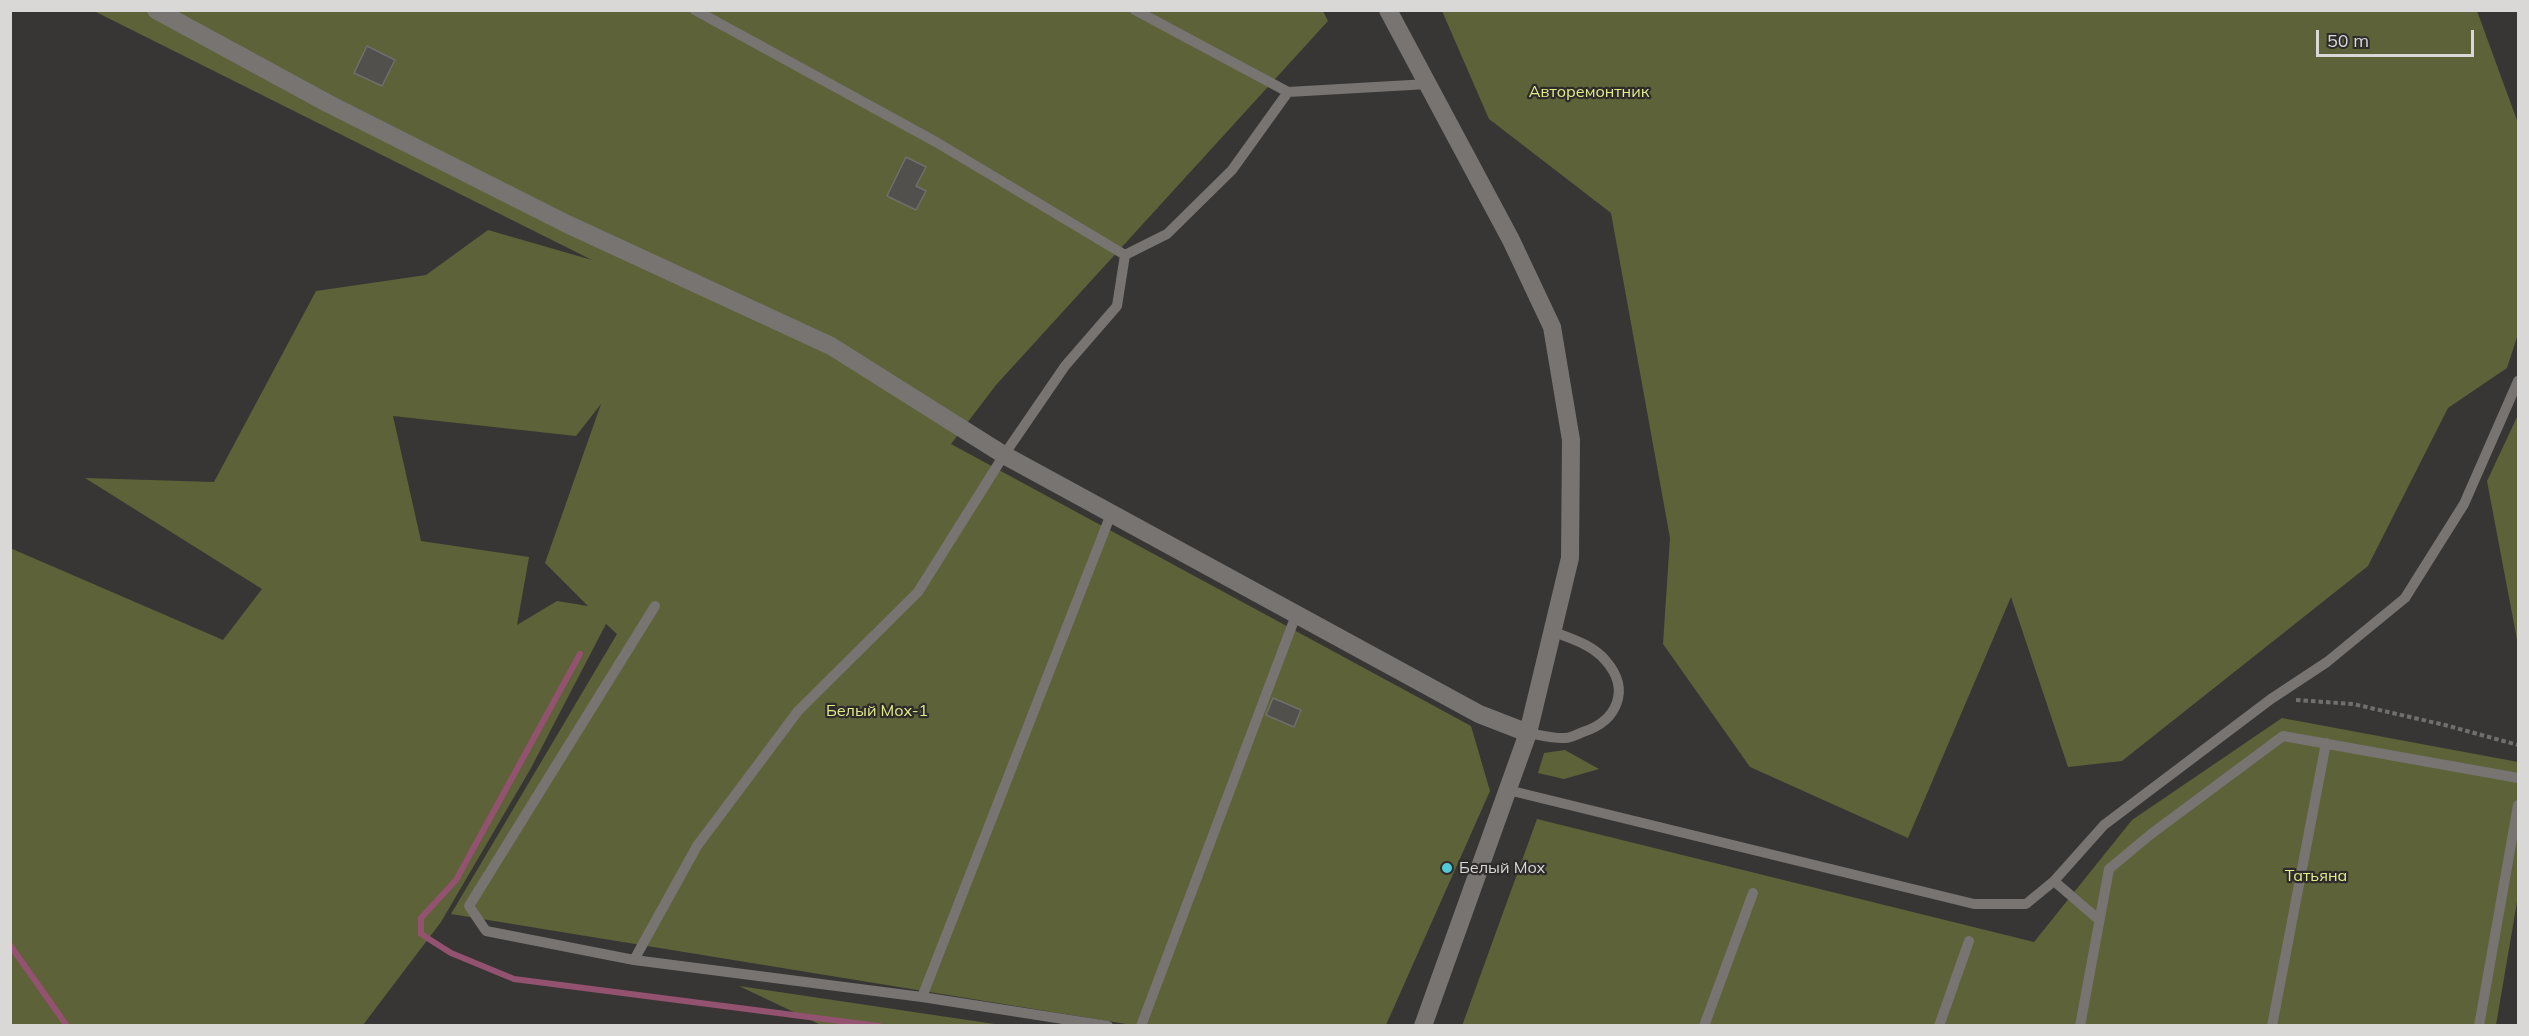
<!DOCTYPE html>
<meta charset="utf-8">
<style>
body{margin:0}
#map{position:relative;width:2529px;height:1036px;overflow:hidden;background:#383634;font-family:Mulish,sans-serif}
canvas{display:block}
.frame{position:absolute;inset:0;border:12px solid #d9d8d7;pointer-events:none}
.scale{position:absolute;left:2316px;top:30px;width:158px;height:27px;box-sizing:border-box;border:3px solid #d9d8d7;border-top:0;padding-left:8px;font-size:18px;line-height:21px;white-space:nowrap;color:#d9d8d7;-webkit-text-stroke:4px #2e2b2a;paint-order:stroke}
</style>
<div id="map">
<canvas width="2529" height="1036"></canvas>
<div class="frame"></div>
<div class="scale">50 m</div>
</div>
<script>
const context = document.querySelector('canvas').getContext('2d');
context.lineJoin = 'round';
function fillPath(path, color) {
  context.fillStyle = color;
  context.fill(path, 'evenodd');
}
function strokePath(path, color, width, dash) {
  context.strokeStyle = color;
  context.lineWidth = width;
  context.lineCap = dash ? 'butt' : 'round';
  context.setLineDash(dash || []);
  context.stroke(path);
}
function label(font, color, halo, rows, align = 'center') {
  context.font = font + ' Mulish,sans-serif';
  context.lineWidth = 4.5;
  context.setLineDash([]);
  context.textBaseline = 'middle';
  context.strokeStyle = halo;
  context.fillStyle = color;
  for (const [text, x, y, turn = 0] of rows) {
    context.save();
    context.translate(x, y);
    context.rotate((+turn || 0) * Math.PI / 180);
    context.textAlign = isNaN(turn) ? turn : align;
    if (halo) context.strokeText(text, 0, 0);
    context.fillText(text, 0, 0);
    context.restore();
  }
}
fillPath(new Path2D(`
 M94,11H1323L1328,21L996,385L951,444L1471,726L1490,791L1386,1025H1132L451,914L617,634L606,624L531,768L441,922L363,1025H11L10,548L223,640L262,589L85,478L214,482L316,291L426,275L488,230L592,260ZM601,404L545,563L588,606L557,601L517,625L529,557L421,541L393,416L576,436Z
 M1442,11H2477L2518,123V334L2507,368L2448,408L2368,566L2122,761L2068,767L2011,597L1908,838L1750,767L1663,644L1670,538L1611,213L1489,119Z
 M2518,415V645L2487,481Z
 M2282,718L2518,762V896L2496,1025L1462,1026L1537,819L2034,942L2132,820Z
 M1565,750L1599,769L1564,779L1538,773L1544,753Z
 M739,986L1001,1025H821Z`), '#5d6238');
strokePath(new Path2D(`
 M580,654L456,880L421,918V934L451,953L514,979L879,1026
 M10,945L67,1026`), '#93526f', 6);
const building = new Path2D(`
 M367,46L395,60L382,86L354,73Z
 M906,157L926,167L916,186L926,191L916,210L887,196Z
 M1273,698L1301,710L1294,727L1266,715Z`);
fillPath(building, '#51504d');
strokePath(building, '#716f6d', 1.5);
strokePath(new Path2D(`
 M2296,700L2353,704L2445,725L2518,745`), '#716f6e', 4, [4.5, 3]);
strokePath(new Path2D(`
 M695,10L936,142L1125,255
 M1135,10L1288,92L1428,84
 M655,606L469,906L486,931L634,960L922,997L1108,1026
 M1528,733C1540,735 1554,739 1565,738C1571,738 1578,734 1583,732C1617,721 1631,690 1606,661C1593,645 1572,639 1554,632
 M1508,790L1974,904H2026L2054,881L2104,825L2271,699L2327,662L2405,598L2464,504L2518,381
 M2054,881L2098,919
 M634,960L697,846L798,711L918,592L1004,455L1065,366L1117,306L1125,255L1167,234L1232,170L1288,92
 M922,997L1111,514
 M1141,1026L1296,615
 M1704,1026L1753,893
 M1939,1026L1969,941
 M2080,1026L2109,869L2151,834L2283,736L2518,778
 M2272,1026L2326,743
 M2479,1026L2518,805`), '#777472', 10);
strokePath(new Path2D(`
 M156,10L329,104L567,224L831,346L1004,455L1479,714L1528,733`), '#777472', 18);
strokePath(new Path2D(`
 M1388,10L1511,240L1552,327L1571,440L1570,558L1528,733L1423,1026`), '#777472', 18);
for (const [x, y, r, color] of [
 [1447,868,6,"#52cbd8"]
]) {
  const dot = new Path2D();
  dot.arc(x, y, r, 0, 2 * Math.PI);
  context.fillStyle = color;
  context.fill(dot);
  strokePath(dot, '#2e2b2a', 2);
}
label('16px', '#e2ed8b', '#2e2b2a', [
 ["Авторемонтник",1589,92],
 ["Белый Мох-1",877,711],
 ["Татьяна",2316,876]
]);
label('16px', '#d9d8d7', '#2e2b2a', [
 ["Белый Мох",1459,868]
], 'left');
</script>
